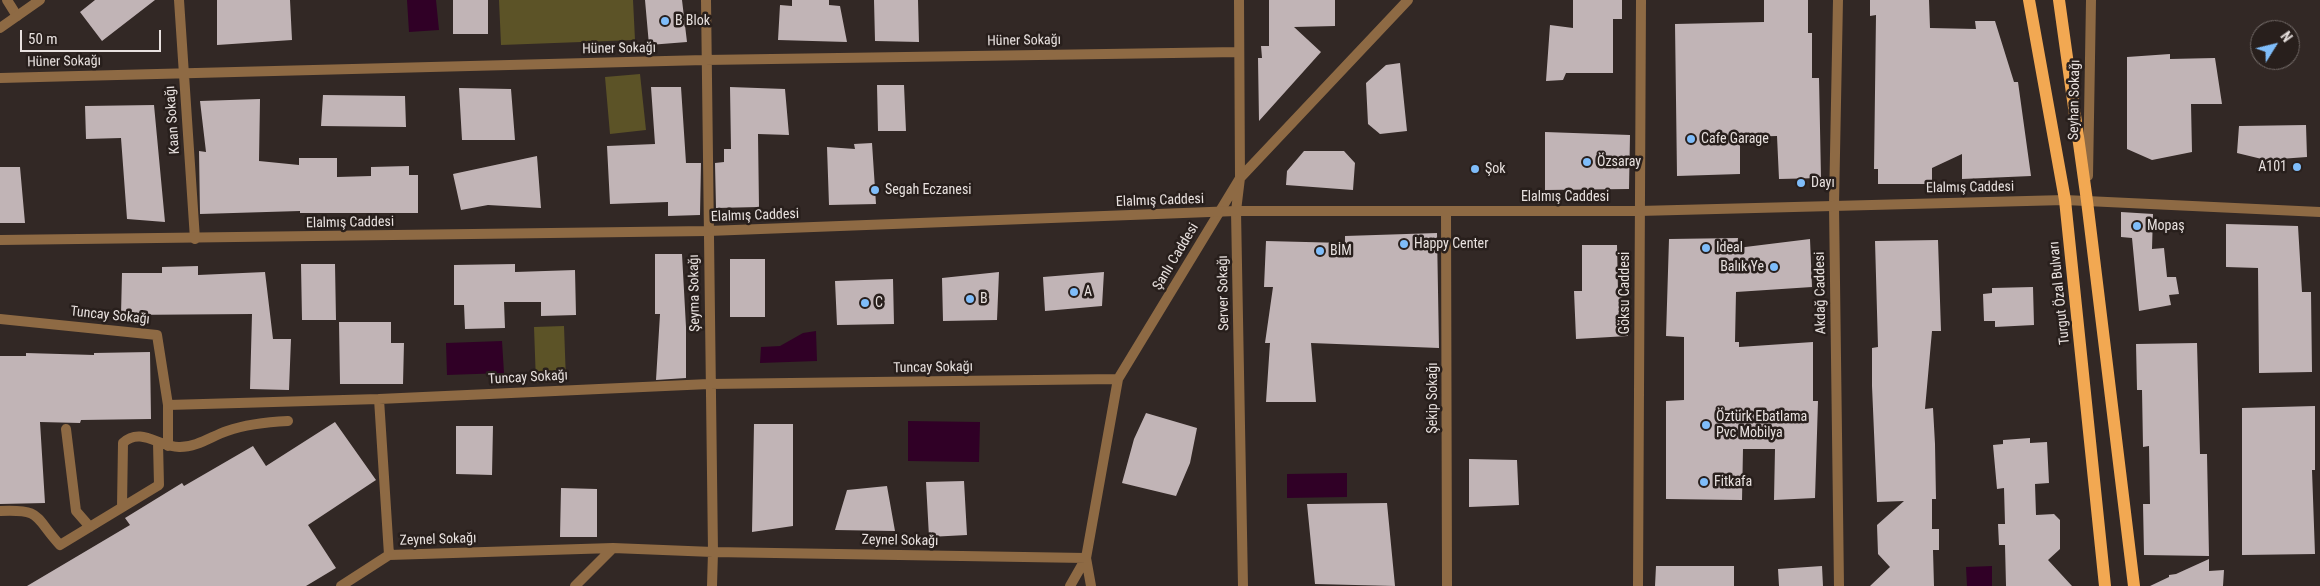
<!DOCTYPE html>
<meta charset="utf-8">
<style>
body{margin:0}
#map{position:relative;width:2320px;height:586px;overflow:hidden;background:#322825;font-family:"Roboto Condensed",sans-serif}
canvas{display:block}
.north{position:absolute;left:2250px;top:20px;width:50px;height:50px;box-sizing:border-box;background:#281f1c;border:1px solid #756d6a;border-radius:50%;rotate:54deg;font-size:14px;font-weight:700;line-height:20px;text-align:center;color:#e8e1df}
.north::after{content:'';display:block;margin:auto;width:18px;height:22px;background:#7fbdfa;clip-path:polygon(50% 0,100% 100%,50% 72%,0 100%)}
.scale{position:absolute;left:20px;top:30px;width:141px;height:22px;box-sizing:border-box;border:2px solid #e8e1df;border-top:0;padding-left:6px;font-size:15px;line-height:18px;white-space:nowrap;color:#e8e1df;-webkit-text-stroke:4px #281f1c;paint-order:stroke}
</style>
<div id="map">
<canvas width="2320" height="586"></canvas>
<div class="north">N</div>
<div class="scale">50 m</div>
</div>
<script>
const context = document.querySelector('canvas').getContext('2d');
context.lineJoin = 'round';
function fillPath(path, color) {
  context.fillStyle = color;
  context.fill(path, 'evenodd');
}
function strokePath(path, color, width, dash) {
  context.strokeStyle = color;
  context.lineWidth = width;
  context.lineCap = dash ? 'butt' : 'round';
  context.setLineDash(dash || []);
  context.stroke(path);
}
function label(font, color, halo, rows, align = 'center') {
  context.font = font + ' "Roboto Condensed",sans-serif';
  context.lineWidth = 5;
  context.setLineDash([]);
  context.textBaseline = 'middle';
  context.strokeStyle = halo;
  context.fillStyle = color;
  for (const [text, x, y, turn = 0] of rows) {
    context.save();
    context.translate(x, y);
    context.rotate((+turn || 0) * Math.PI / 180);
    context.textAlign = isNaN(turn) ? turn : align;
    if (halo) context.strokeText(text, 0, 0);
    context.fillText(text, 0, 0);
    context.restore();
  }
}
fillPath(new Path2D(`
 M499,0H633L635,40L501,45Z
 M640,74L646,130L610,134L605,77Z
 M564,326L566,381L536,383L534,327Z`), '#5c5327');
fillPath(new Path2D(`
 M407,0H436L439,30L409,32Z
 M816,331L817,361L760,363L761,347L780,346L803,333Z
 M502,341L504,373L447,375L446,343Z
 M908,421L980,422L979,462L908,461Z
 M1347,473V497L1287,498V474Z
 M1992,566V586H1967L1966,567Z`), '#300026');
fillPath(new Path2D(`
 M95,0H155L102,41L80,12Z
 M217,0H290L292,40L217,45Z
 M453,0H488V34H453Z
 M645,0H682L687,42L649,45Z
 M792,0H829V5L840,6L847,42L778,40L780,5L792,6Z
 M874,0H918L919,42L875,41Z
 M1269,0H1335V26L1294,27L1321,52L1259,121L1258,58H1262L1261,46H1269Z
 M1573,0H1622V19H1613V73H1566L1563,80L1546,81L1550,25L1573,28Z
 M1764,0H1808V33H1812V78H1819L1821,178L1779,179L1777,136L1740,137V174L1677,176L1675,24L1764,22Z
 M1870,0H1929L1930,28L1976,29L1975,21H1995L2014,82H2018L2031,176L1962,179V154L1932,168V184H1878V169H1874L1876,15L1870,16Z
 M2170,54V59L2215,58L2222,104H2191L2192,152L2152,160L2127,149V57Z
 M1400,63L1407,131L1380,134L1368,124L1366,83L1386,65Z
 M877,85H904L906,131H878Z
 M651,87H681L686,163H701L700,215L668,216V202L610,204L607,146L655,144Z
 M730,87L785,89L789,135L758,134L759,207L716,208L715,163L724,162V149H731Z
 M459,88L511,89L515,140H462Z
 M323,95L405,96L406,127L321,126Z
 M260,99L259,161L299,165V158H337V177L371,176V167L409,166V175H418V213H300V211L200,214L199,151L206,152L200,101Z
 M154,105L165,222L127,219L121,138L86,139L85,106Z
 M2306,125L2307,157L2266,160L2237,153L2239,126Z
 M1545,132L1630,135L1629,189L1545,190Z
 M872,143L876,204L829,205L827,147L855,149L854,144Z
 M1304,151H1344L1355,163L1353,190L1286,185L1287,171Z
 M537,156L541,208L488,205L461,210L453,174Z
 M0,167H20L25,223H0Z
 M2121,212L2153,214L2152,249L2164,248L2167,277H2176L2179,294L2169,295L2171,305L2139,311L2132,238L2121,237Z
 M2226,224L2298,226L2302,292H2311L2312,372L2259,373L2258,268L2226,267Z
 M1437,233L1439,348L1311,343L1316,402H1266L1270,343H1265L1273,287H1264L1266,241L1345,243V236Z
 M1738,238L1737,248L1810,239L1812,287L1736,292L1735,342H1739V347L1813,342V401H1818L1815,498L1774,500L1775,449H1743L1742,500L1666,499V401L1684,400V337L1666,336L1669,239Z
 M1938,240L1941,331H1932L1925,409L1933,408L1935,444L1936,499H1932V529H1939V550H1933L1934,586H1870L1890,567L1878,554L1877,525L1904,501L1877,502L1872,386V348L1878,347L1875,241Z
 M1582,245H1617L1618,292H1624L1628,336L1576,339L1574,291H1582Z
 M655,254H682L686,327V378L656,380L660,314H655Z
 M730,259H765V317H730Z
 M301,264H335L336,320H302Z
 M515,264V272L575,270L576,315L541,316V302H504L505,328L465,329L464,305H454V265Z
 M198,266V275L265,272L273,339H291L289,390L250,389L252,314L121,315L122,273H162V267Z
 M999,272L997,320L943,321L942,278Z
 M1104,272L1102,306L1045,311L1043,277Z
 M893,279L894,324L837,325L835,281Z
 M2033,287L2034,325L1995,327V321H1984L1983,294L1992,293V288Z
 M339,322H391V343H404L403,384H340Z
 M2197,343L2200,454H2207L2209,556L2144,555L2143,504H2150L2149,446L2143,447L2142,390H2137L2136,344Z
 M150,352L151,419L81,420L80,423L40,422L45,503L0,504V356H26V353L94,355V353Z
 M2315,406V470H2312L2315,554L2242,555V408Z
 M1146,413L1197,428L1190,463L1176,496L1122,483L1134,439Z
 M335,422L376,480L308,525L336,568L306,586H27L130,525L125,518L182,483L184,486L253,446L266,466Z
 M754,424H793V526L752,532Z
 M456,426H493L492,475L456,474Z
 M2030,438V443L2047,442L2049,483L2035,484L2036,515L2054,514L2060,520V549L2048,560L2072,586H2006L2005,545H1999L1998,524H2005L2004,488L1997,489L1993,445L2003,444V440Z
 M1469,459L1517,460L1519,505L1469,507Z
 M964,481L967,535L929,537L926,482Z
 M887,486L895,531L835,530L847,490Z
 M561,488L597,489V537H560Z
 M1387,503L1395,586L1315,584L1307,504Z
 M2209,559V571L2224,570L2223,586H2150L2169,577V575L2176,574Z
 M1656,566H1734V586H1655Z
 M1822,566L1823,586H1779L1778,569Z`), '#c1b4b6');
strokePath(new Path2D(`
 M66,429L76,511L90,527
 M168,446V405
 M122,507L123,443C141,426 160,448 180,447C197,447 212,436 227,431C247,424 266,422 288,421
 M0,511C43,509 34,517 60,545L159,485L158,443`), '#8e6a44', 10);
strokePath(new Path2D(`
 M7,0L17,16
 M179,0L195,239
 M706,0L713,552L712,586
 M1239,0L1240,178L1236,211L1243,586
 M1838,0L1834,205L1839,586
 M0,78L705,60L1239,52
 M2088,176L2091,0
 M1446,211L1447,586
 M0,319L157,335L168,405L379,399L709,384L1118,379
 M379,399L389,555
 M389,555L613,548
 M341,586L389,555
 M575,586L613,548L713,552L1086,558
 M1070,586L1086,558
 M1091,586L1086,558L1118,379L1240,178L1408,0
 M1638,586L1641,0`), '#8e6a44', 10);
strokePath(new Path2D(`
 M0,28L40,0
 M0,240L708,231L1236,211H1639L2065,200L2320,212`), '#8e6a44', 10);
strokePath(new Path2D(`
 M2029,0L2065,200L2105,586
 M2059,0L2087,201L2134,586`), '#f2a852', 12);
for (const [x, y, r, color] of [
 [665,21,5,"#7fbdfa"],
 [1691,139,5,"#7fbdfa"],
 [1587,162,5,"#7fbdfa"],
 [2297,167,5,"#7fbdfa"],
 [1475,169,5,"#7fbdfa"],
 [1801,183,5,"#7fbdfa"],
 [875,190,5,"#7fbdfa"],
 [2137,226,5,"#7fbdfa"],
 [1404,244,5,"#7fbdfa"],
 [1706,248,5,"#7fbdfa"],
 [1320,251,5,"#7fbdfa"],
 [1774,267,5,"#7fbdfa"],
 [1074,292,5,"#7fbdfa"],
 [970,299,5,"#7fbdfa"],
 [865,303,5,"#7fbdfa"],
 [1706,425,5,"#7fbdfa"],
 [1704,482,5,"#7fbdfa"]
]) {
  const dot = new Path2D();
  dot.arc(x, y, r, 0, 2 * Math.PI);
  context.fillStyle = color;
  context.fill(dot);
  strokePath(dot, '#281f1c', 2);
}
label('14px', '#e8e1df', '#281f1c', [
 ["B Blok",675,21],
 ["Cafe Garage",1701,139],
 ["Özsaray",1597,162],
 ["A101",2287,167,"right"],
 ["Şok",1485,169],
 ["Dayı",1811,183],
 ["Segah Eczanesi",885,190],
 ["Mopaş",2147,226],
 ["Happy Center",1414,244],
 ["Ideal",1716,248],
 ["BİM",1330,251],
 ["Balık Ye",1764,267,"right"],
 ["A",1084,292],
 ["B",980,299],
 ["C",875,303],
 ["Öztürk Ebatlama",1716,417],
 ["Pvc Mobilya",1716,433],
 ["Fitkafa",1714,482]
], 'left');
label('14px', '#e8e1df', '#281f1c', [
 ["Hüner Sokağı",1024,41,-1],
 ["Hüner Sokağı",619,49,-1],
 ["Hüner Sokağı",64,62,-1],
 ["Seyhan Sokağı",2075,100,-89],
 ["Kaan Sokağı",173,120,-94],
 ["Elalmış Caddesi",1970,188,-1],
 ["Elalmış Caddesi",1565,197],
 ["Elalmış Caddesi",1160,201,-2],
 ["Elalmış Caddesi",755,216,-2],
 ["Elalmış Caddesi",350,223,-1],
 ["Şanlı Caddesi",1176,257,-59],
 ["Şeyma Sokağı",695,293,-91],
 ["Server Sokağı",1224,293,-91],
 ["Göksu Caddesi",1625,293,-90],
 ["Akdağ Caddesi",1821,293,-91],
 ["Turgut Özal Bulvarı",2060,293,-96],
 ["Tuncay Sokağı",110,316,6],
 ["Tuncay Sokağı",933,368,-1],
 ["Tuncay Sokağı",528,378,-3],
 ["Şekip Sokağı",1433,398,-90],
 ["Zeynel Sokağı",438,540,-2],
 ["Zeynel Sokağı",900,541,1]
]);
</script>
